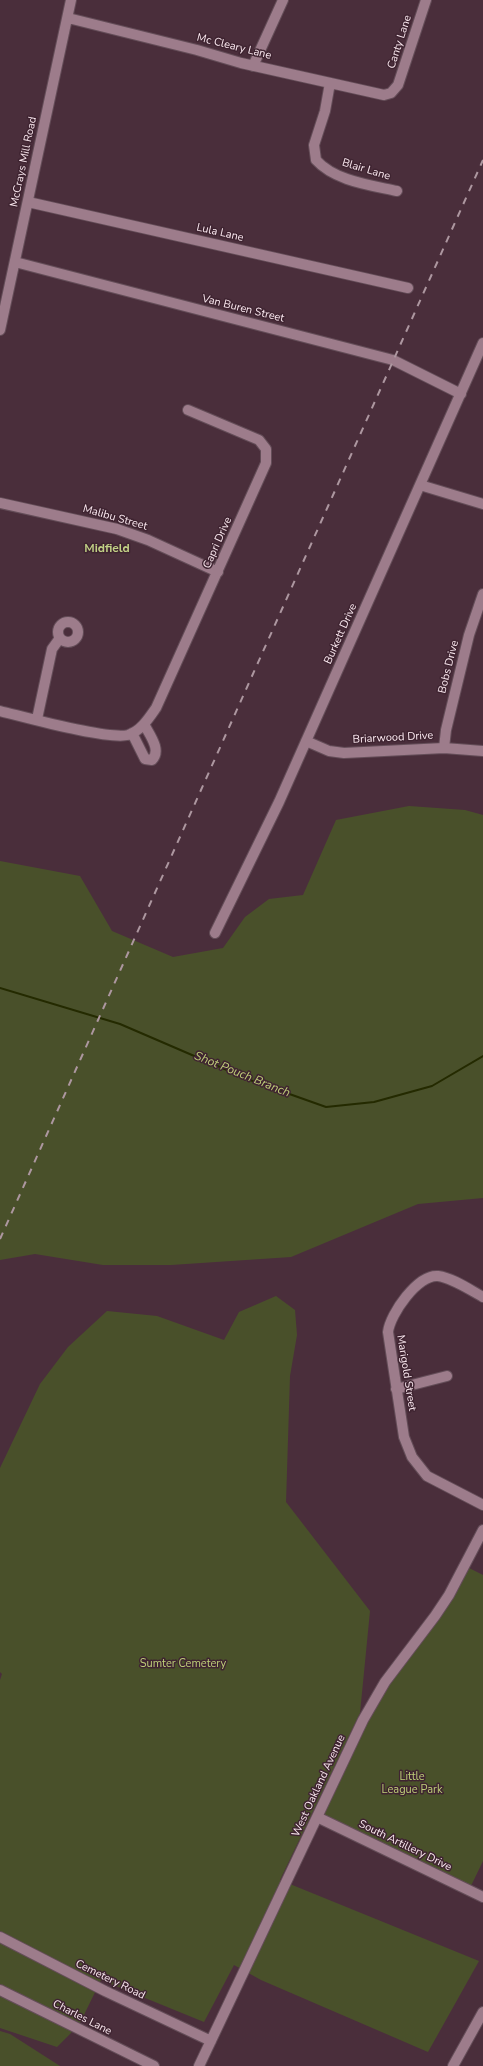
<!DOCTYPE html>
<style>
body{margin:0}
canvas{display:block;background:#4a2e3b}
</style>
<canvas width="483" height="2066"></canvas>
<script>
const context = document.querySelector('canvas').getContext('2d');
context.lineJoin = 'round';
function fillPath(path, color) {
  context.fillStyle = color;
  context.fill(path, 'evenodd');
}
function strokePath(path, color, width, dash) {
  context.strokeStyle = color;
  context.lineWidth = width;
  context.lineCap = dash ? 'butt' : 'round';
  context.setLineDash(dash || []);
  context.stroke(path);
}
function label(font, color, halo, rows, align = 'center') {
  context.font = font + ' "Nunito Sans",sans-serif';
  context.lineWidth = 3;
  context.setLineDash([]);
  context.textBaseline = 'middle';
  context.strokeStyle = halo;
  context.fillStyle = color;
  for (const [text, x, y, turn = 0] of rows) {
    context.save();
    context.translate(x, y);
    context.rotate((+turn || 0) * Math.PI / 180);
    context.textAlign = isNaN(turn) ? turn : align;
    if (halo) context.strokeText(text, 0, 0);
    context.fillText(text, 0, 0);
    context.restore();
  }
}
fillPath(new Path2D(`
 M409,806L465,810L483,815V1198L418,1204L291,1257L171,1265H103L35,1254L0,1260V861L80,876L112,931L173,957L223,948L245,917L269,899L303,895L336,820Z
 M276,1296L295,1310L297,1335L290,1376L286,1502L370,1611L360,1713L280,1880L479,1961L428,2052L261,1980L234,1965L204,2022L101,1980L79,2025L57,2047L0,2028V1680L2,1674L0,1672V1468L40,1384L68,1347L107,1311L157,1316L224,1340L239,1312Z
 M465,1566L483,1575V1861L469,1890L317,1817L363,1720Z
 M0,2031L10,2034L60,2066H0Z`), '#49502a');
strokePath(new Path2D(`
 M0,988L120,1024L250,1080L326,1107L374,1102L432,1086L483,1056`), '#242a00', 2);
const minor = new Path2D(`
 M68,18L197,50L241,63L384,95L391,93L398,85L426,0
 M253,66L283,0
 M330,83L325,111L314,145L316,160C335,181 370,185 397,191
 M28,202L408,288
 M15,262L393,360L461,394
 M0,330L71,0
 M420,485L483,504
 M0,503L117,529L148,540L218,572
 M58 632a10 10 0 1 1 20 0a10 10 0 1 1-20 0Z
 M0,711C25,717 107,740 128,735C141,731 149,718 156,708L266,463V449L259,440L188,410
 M37,719L52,649L60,638
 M132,733L145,759L152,760C162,750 149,734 144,724
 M306,741L329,751L344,753L444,748L483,751
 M444,748L446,730L469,635L483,594
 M215,933L279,802L483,343
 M483,1297C470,1290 453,1278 438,1276C418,1274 390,1314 388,1332L404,1437L412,1457L427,1476L483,1505
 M396,1389L447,1376
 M317,1817L483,1897
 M0,1937L105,1991L211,2041
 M0,1990L154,2066
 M199,2066L363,1720L385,1682L435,1616L449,1595L483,1530
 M453,2066L483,2012`);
strokePath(minor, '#644d58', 12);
strokePath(minor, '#9d7c8b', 10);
strokePath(new Path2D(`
 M0,1239L483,160`), '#ad97a0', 2, [7, 7]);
label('11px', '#fbe9f0', '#3f2431', [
 ["Canty Lane",400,42,-72],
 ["Mc Cleary Lane",234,47,14],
 ["McCrays Mill Road",24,162,-78],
 ["Blair Lane",366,170,17],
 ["Lula Lane",220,233,13],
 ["Van Buren Street",243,309,14],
 ["Malibu Street",115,518,16],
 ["Capri Drive",218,543,-66],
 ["Burkett Drive",341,634,-66],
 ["Bobs Drive",449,667,-76],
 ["Briarwood Drive",393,738,-3],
 ["Marigold Street",406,1373,81],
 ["West Oakland Avenue",319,1786,-65],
 ["South Artillery Drive",405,1846,26],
 ["Cemetery Road",110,1980,26],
 ["Charles Lane",82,2018,27]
]);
label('11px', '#bdce78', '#3f2431', [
 ["Sumter Cemetery",183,1664],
 ["Little",412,1777],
 ["League Park",412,1790]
]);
label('bold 12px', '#c2d186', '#3f2431', [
 ["Midfield",107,549]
]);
label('italic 12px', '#bece78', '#3f2431', [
 ["Shot Pouch Branch",242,1075,22]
]);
</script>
